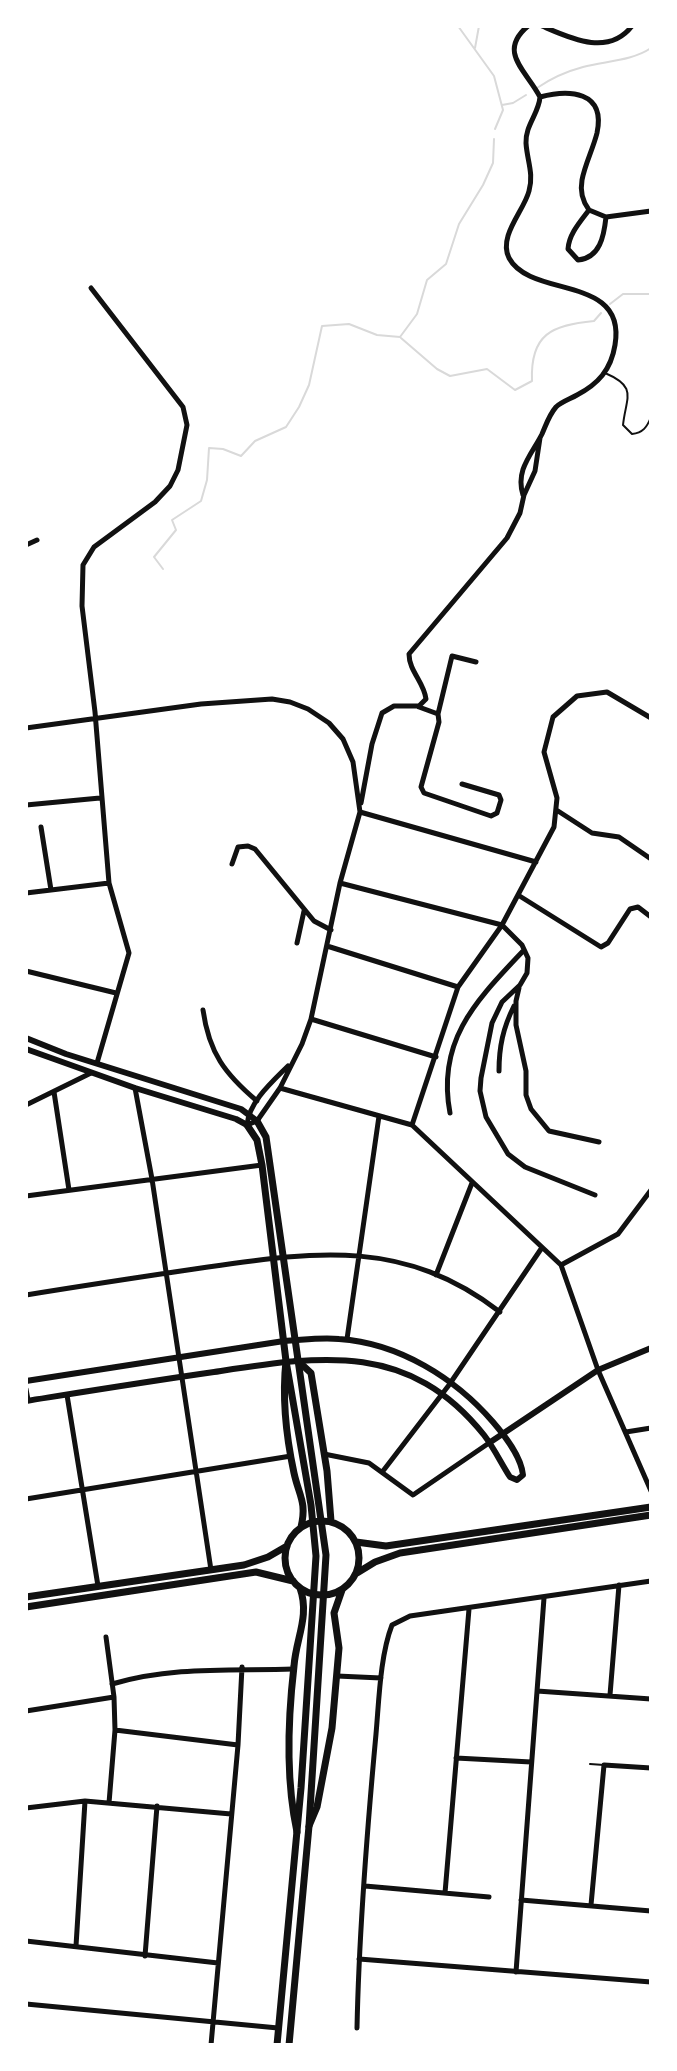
<!DOCTYPE html>
<style>
body{margin:0}
#map{position:relative;width:677px;height:2071px;overflow:hidden;background:#fff;font-family:"Playfair Display",serif}
canvas{display:block}
.frame{position:absolute;inset:0;border:28px solid #fff;pointer-events:none}
</style>
<div id="map">
<canvas width="677" height="2071"></canvas>
<div class="frame"></div>
</div>
<script>
const context = document.querySelector('canvas').getContext('2d');
context.lineJoin = 'round';
function strokePath(path, color, width, dash) {
  context.strokeStyle = color;
  context.lineWidth = width;
  context.lineCap = dash ? 'butt' : 'round';
  context.setLineDash(dash || []);
  context.stroke(path);
}
strokePath(new Path2D(`
 M458,26L494,76L503,110L495,129
 M475,48L479,26
 M537,88C550,79 568,71 583,67C605,61 632,61 651,48
 M502,105L513,103L526,95
 M610,304L623,294H651
 M401,338L437,369L450,376L487,369L515,390L532,381C530,334 552,325 594,321L601,313
 M163,569L154,557L176,530L172,520L201,501L207,480L209,448L223,449L241,456L255,441L286,427L299,407L309,385L322,326L349,324L377,335L400,337L417,314L427,280L446,264L459,224L483,185L493,163L494,139`), '#d9d9d9', 2);
strokePath(new Path2D(`
 M605,373C638,387 626,397 623,425L632,434C643,433 647,427 651,417
 M590,1764L604,1765`), '#111', 2);
strokePath(new Path2D(`
 M542,26C570,38 608,57 632,26
 M540,97C569,89 606,91 597,133C593,149 585,164 582,180C580,191 583,202 589,210L606,217L651,211
 M589,210C580,222 569,234 568,249L578,260C600,258 604,236 606,217
 M91,288L183,407L187,425L178,470L170,486L155,502L94,547L83,565L82,606L95,712L109,883L129,953L97,1063
 M523,495C515,470 532,454 542,434C546,425 549,415 556,407C561,402 570,399 577,395C598,384 611,370 615,345C627,274 531,299 509,258C498,236 524,211 529,191C534,174 527,160 526,143C525,126 539,113 540,97C526,70 497,52 528,26
 M26,545L37,540
 M419,707L438,714L439,722L421,787L424,793L491,816L497,813L501,800L499,795L462,784
 M438,714L452,656L476,662
 M26,728L201,704L272,699L290,702L308,709L329,723L343,739L353,762L360,812L340,883L311,1019L302,1044L280,1088L257,1121L247,1125
 M361,803L372,744L382,713L394,706H419L426,699C424,682 409,671 409,654L507,538L520,513L524,495L535,471L540,438
 M26,805L100,798
 M558,811L592,833L619,837L651,859
 M360,812L536,862
 M41,827L51,890L109,883
 M232,864L238,847L248,846L255,849L314,921L331,930
 M340,883L502,925L522,945L528,958L527,973L520,985L502,1002L492,1023L481,1078L480,1091L486,1117L508,1154L525,1167L595,1195
 M26,893L51,890
 M518,895L601,947L608,943L630,909L638,907L651,917
 M297,943L304,911
 M327,946L458,987
 M26,971L116,993
 M519,988L516,1001V1025L526,1071V1095L531,1109L549,1131L599,1142
 M203,1010C209,1053 225,1074 257,1101
 M311,1019L436,1057
 M499,1071C499,1047 503,1028 514,1006
 M135,1088L152,1179L211,1570
 M280,1088L412,1125L561,1265
 M54,1092L69,1190
 M26,1105L91,1073
 M450,1113C436,1039 478,999 524,950
 M247,1125C249,1102 272,1082 288,1066
 M412,1125L458,987L502,925L554,827L557,798L544,752L553,717L577,696L607,692L651,718
 M26,1196L262,1165
 M561,1265L598,1370L651,1491
 M561,1265L618,1234L651,1190
 M436,1275L472,1183
 M26,1295C87,1285 147,1276 208,1267C318,1251 405,1239 500,1312
 M347,1339L379,1116
 M26,1389L28,1400
 M67,1395L98,1586
 M626,1432L651,1428
 M324,1454L369,1463L413,1495L489,1443
 M383,1471L449,1385L541,1249
 M26,1499L291,1456
 M106,1637L114,1697L115,1730L109,1803
 M337,1676L381,1678
 M112,1684C172,1666 232,1671 293,1669
 M537,1691L651,1699
 M610,1695L619,1585
 M26,1711L114,1697
 M115,1730L238,1745
 M456,1758L531,1762
 M26,1808L85,1801L231,1814
 M365,1886L489,1897
 M445,1893L469,1609
 M521,1900L651,1911
 M591,1905L604,1765L651,1768
 M26,1941L218,1963
 M76,1946L85,1801
 M145,1956L157,1806
 M359,1959L651,1982
 M516,1972L544,1598
 M26,2004L278,2028
 M357,2028C359,1930 367,1831 376,1734C379,1701 380,1656 392,1625L410,1616L651,1581
 M211,2045L238,1745L242,1667`), '#111', 5);
strokePath(new Path2D(`
 M26,1038L66,1054L241,1109L257,1121
 M26,1049L135,1088L236,1119L247,1125
 M26,1381L284,1341C303,1340 321,1337 339,1339C399,1343 455,1378 493,1422C505,1436 521,1456 523,1475L517,1480L510,1477C501,1463 494,1448 484,1435C408,1340 319,1356 214,1372C151,1381 89,1391 26,1401
 M489,1443L598,1370L651,1348`), '#111', 6);
strokePath(new Path2D(`
 M257,1121L266,1137L326,1555L309,1826L289,2045
 M247,1125L257,1140L262,1165L286,1361L311,1505L316,1556L301,1788L277,2045`), '#111', 7);
strokePath(new Path2D(`
 M297,1360L311,1373L327,1471L331,1521
 M286,1361C282,1398 286,1436 294,1473C299,1496 307,1502 301,1527
 M285 1558a37 37 0 1 1 74 0a37 37 0 1 1-74 0Z
 M356,1542L386,1546L651,1507
 M357,1573L375,1562L400,1553L651,1515
 M26,1597L244,1565L268,1557L287,1546
 M26,1607L256,1572L293,1581
 M309,1826L317,1807L332,1728L339,1648L334,1613L342,1590
 M297,1832C286,1781 288,1718 294,1666C296,1638 310,1616 300,1588`), '#111', 7);
</script>
